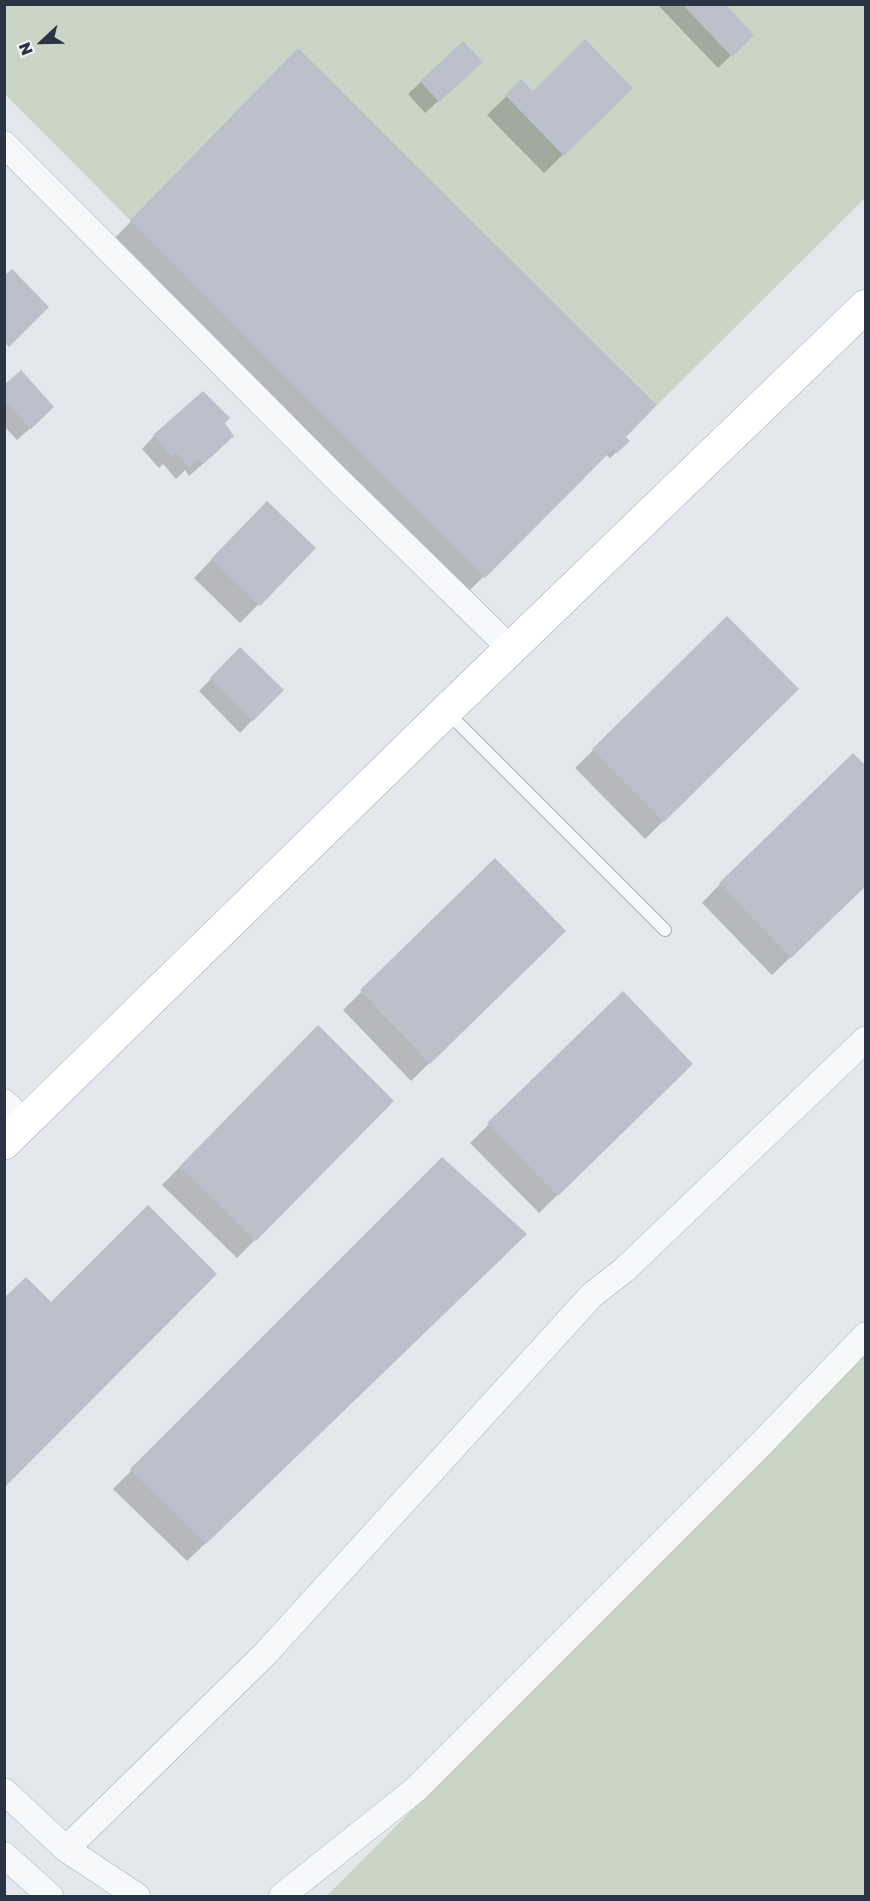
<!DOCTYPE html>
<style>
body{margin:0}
#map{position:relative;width:870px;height:1901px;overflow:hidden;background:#e4e7ec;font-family:"Golos Text",sans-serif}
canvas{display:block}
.frame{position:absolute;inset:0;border:6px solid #2b3445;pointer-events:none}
.north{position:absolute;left:12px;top:12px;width:60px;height:60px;-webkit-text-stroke:4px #f4f6f9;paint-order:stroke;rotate:248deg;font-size:16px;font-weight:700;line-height:24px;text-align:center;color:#2b3445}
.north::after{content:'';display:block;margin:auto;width:21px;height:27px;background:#2b3445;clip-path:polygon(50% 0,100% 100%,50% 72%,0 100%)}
</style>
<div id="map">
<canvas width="870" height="1901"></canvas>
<div class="frame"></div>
<div class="north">N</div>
</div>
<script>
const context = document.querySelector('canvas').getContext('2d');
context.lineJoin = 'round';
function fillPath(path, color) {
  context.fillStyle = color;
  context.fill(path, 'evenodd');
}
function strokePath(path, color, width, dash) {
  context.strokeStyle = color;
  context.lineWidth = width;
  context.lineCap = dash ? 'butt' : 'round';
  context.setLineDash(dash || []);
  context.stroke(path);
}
fillPath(new Path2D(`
 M4,5H865V198L657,405L298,49L130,220L5,94Z
 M865,1352V1896H327Z`), '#c9d6c5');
fillPath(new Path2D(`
 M657,4H723L752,35L718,68Z
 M463,43L468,74L425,113L408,94Z
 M274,74L624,437L622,447L610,458L606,454L460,600L108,245Z
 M521,82L533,93L631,88L544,173L487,115Z
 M4,387L40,420L17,440L4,426Z
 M223,423L220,449L189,476L185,470L176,479L163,464L159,468L142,449L154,436Z
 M249,521L314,548L240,623L194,578Z
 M727,618L797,689L645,839L575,768Z
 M240,649L281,690L240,733L199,691Z
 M495,860L564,931L411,1081L343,1010Z
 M720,884L866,885L772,975L702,903Z
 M623,993L691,1064L539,1213L470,1143Z
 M318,1027L392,1101L237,1258L162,1185Z
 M442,1159L507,1253L187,1561L113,1489Z`), '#0003');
fillPath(new Path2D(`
 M682,4H725L754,35L732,57Z
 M585,39L633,88L564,156L505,95L521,79L533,91Z
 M463,41L483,62L439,102L420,81Z
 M298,48L657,405L626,437L630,441L617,453L613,449L485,578L130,220Z
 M12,269L49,307L9,347L4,342V276Z
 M21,370L54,407L31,429L4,400V385Z
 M203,391L230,418L225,423L234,436L203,464L198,459L189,467L176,453L172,457L153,435Z
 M267,501L316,548L260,606L211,559Z
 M727,616L799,689L664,822L592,749Z
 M240,647L284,690L253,721L210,678Z
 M853,753L866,766V886L791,958L719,883Z
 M495,858L566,931L430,1064L360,990Z
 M623,991L693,1064L558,1196L487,1123Z
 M318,1025L394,1101L256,1241L180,1166Z
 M442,1157L527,1234L206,1544L130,1469Z
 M148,1205L217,1274L4,1488V1298L26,1277L51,1302Z`), '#bbc0ca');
const lane = new Path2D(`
 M447,712L665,930`);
const street = new Path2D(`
 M4,144L336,478L511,649
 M4,1102L25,1123
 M4,1791L66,1849L137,1896
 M66,1849L265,1654L592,1295L624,1270L866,1039
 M4,1855L50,1896
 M282,1896L415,1790L761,1444L866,1335`);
const secondary = new Path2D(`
 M4,1143L446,711L866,306`);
strokePath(lane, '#a9aeb7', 14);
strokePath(street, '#a9aeb7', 27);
strokePath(secondary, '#a9aeb7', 34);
strokePath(lane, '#f7f8fa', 12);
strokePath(street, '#f7f8fa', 26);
strokePath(secondary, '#fff', 33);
</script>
